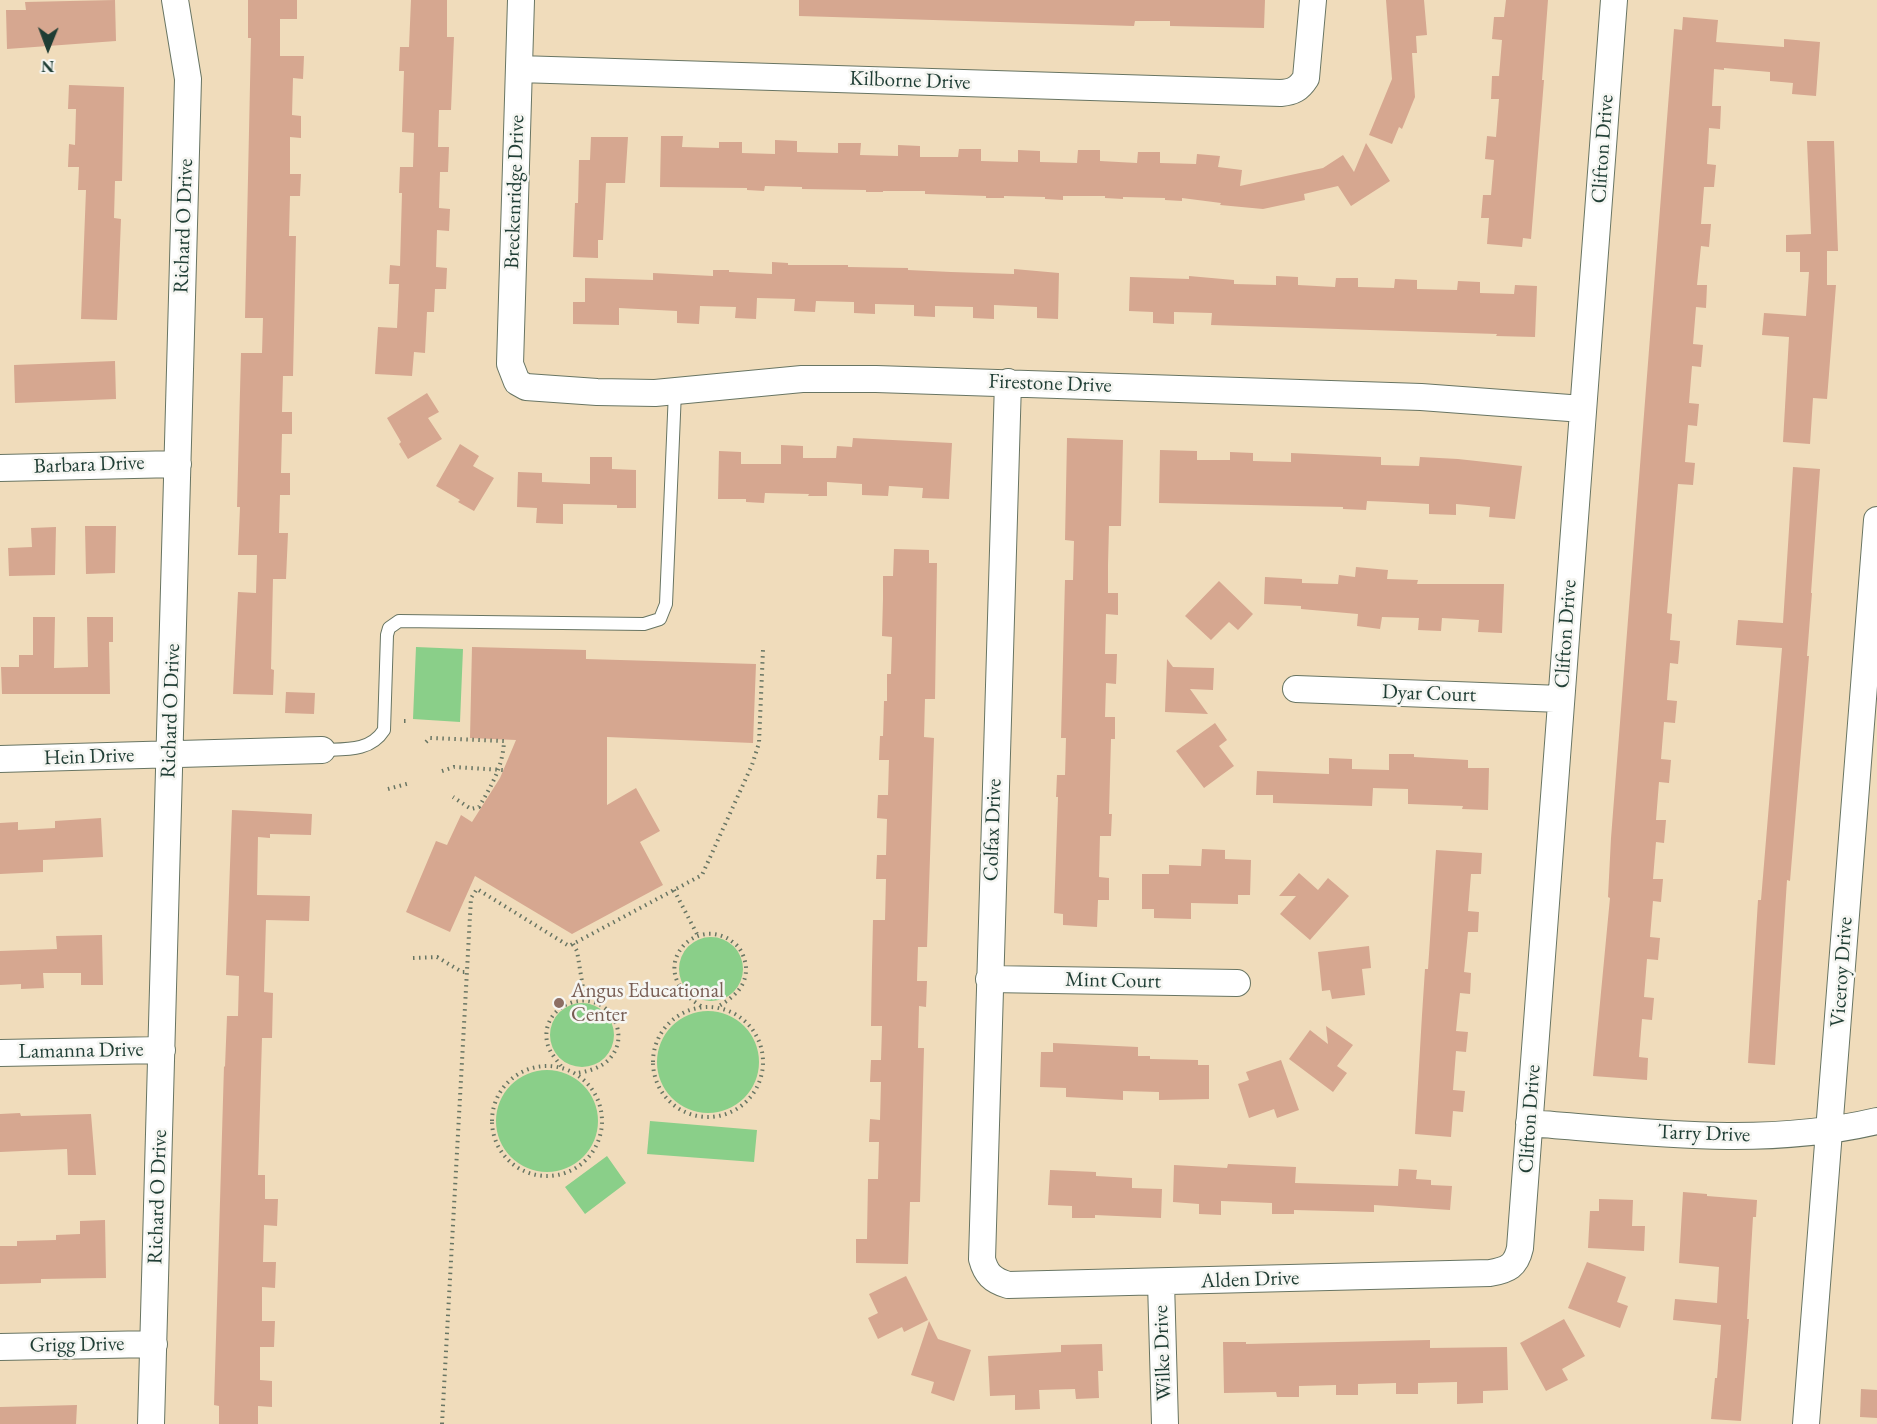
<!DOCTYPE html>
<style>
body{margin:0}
#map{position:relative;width:1877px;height:1424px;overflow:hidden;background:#f0dcbb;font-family:"EB Garamond",serif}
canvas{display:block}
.north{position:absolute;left:18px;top:18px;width:60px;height:60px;-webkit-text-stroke:4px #f6f6f2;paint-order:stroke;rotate:181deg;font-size:16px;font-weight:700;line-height:24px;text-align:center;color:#1f3d34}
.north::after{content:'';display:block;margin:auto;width:21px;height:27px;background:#1f3d34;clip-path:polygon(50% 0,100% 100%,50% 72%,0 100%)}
</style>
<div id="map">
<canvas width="1877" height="1424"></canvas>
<div class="north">N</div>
</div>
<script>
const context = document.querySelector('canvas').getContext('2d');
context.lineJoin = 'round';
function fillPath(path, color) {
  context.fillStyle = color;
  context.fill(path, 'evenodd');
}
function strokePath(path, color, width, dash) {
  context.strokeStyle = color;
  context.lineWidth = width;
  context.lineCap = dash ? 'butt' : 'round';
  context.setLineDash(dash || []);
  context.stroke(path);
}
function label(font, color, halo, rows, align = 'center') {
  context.font = font + ' "EB Garamond",serif';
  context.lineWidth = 5;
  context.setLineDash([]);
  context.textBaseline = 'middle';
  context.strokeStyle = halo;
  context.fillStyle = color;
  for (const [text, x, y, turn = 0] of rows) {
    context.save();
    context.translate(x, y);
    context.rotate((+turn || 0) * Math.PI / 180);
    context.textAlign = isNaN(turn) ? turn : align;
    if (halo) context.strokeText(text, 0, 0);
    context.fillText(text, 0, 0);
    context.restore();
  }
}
fillPath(new Path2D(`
 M416,647L463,649L460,722L413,719Z
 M679 969a32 32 0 1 1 64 0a32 32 0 1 1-64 0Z
 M550 1035a32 32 0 1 1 64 0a32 32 0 1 1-64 0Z
 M657 1062a51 51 0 1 1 102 0a51 51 0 1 1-102 0Z
 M496 1121a51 51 0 1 1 102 0a51 51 0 1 1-102 0Z
 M650,1121L757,1130L754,1162L647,1154Z
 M607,1156L626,1183L585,1214L565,1187Z`), '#8acf89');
fillPath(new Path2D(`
 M115,0L116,41L7,49L6,10H26L25,2Z
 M248,0H297V19H280V56H304L303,79L293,78L292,115L301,116V138L290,137V174H301L300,196H290L289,236H296L293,376H283L282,412H292V434H282L281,473H290V495H280L279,533H288L286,579H273L271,669L274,670L273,695L233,694L238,592L256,593L257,555H238L240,507H237L241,353H262L263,318H245L251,38H248Z
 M411,0H447V37H454L451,110H439L438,147H449L448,172H440L439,208L450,209L449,231L437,230L436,267L447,268L446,289H435L434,312H427L425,353L414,352L412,376L375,374L378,327L397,328L399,284H389L390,265L400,266L402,193H399L400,167H413L414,133L402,132L404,71H399L400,47H409Z
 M799,0H1265L1264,28L1170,26V21H1135L1134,26L799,16Z
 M1386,0H1424L1427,35L1416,36L1417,53H1412L1415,97L1402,129L1399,127L1392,144L1369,135L1392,79Z
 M1506,0H1548L1542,80H1544L1531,239L1523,238L1522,247L1487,244L1489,218H1481L1483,195H1491L1494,160L1485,159L1487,136L1496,137L1499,99H1491L1492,76H1499L1502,40L1492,39L1494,17H1504Z
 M1683,17L1718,20L1716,42L1784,47V39L1820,42L1816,96L1792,94L1793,83L1770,81V72L1724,68V70L1714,69L1712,106H1721L1720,129L1709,128L1707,164L1716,165L1714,187H1704L1701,224H1711L1709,247L1701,246L1697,285H1707L1706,308L1696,307L1693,344L1703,345L1701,367L1692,366L1689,403L1699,404L1697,426L1688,425L1685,462L1695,463L1693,485L1678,484L1667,613L1672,614L1670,640L1680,641L1678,664L1670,663L1667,700L1677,701L1675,723L1664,722L1661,759L1671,760L1669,783L1659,782L1656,820H1666L1664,843L1656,842L1653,879H1663L1661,902L1653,901L1650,937L1660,938L1658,960L1647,959L1644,997L1654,998L1652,1020L1642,1019L1639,1057L1648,1058L1647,1080L1593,1076L1610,898L1608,897L1611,838L1674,29L1682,30Z
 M69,85L124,87L122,181H115L114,218L121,219L117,320L81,319L86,190H78L79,167H68L69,144L75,145L76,109H68Z
 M661,136H683L682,147L719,148V142H742V153L775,154V140L797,141V152L838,153V143H861L860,155L898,156V145L920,146V157H958L959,149H981V161L1018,162V150L1040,151V162L1077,163L1078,150H1100V161L1137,163L1138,152H1160V163L1196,164L1197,154L1220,156L1218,167L1242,170L1240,186L1323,168L1343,155L1354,172L1366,143L1390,181L1351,206L1338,186L1304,194L1305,200L1263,209L1220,205L1221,203L1182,198V201L1165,200V198L1123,197V199L1105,198V196H1063V200L1045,199V197L1004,196V198H986V196L925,194V191H883V192H866V190L802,189V187L765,186L764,191L747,190V188L660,187Z
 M591,137H628L625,183H606L603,240H598V258L573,257L575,203H578L579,160H590Z
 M1807,141H1834L1838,251H1827V285H1836L1827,399L1813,398L1810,444L1783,442L1789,337L1762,335L1764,313L1806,316L1809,272H1800V252H1786V235L1811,234Z
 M772,262L788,263V265H848V267L908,268V270L951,272L1014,274V269L1059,273L1058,319L1037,318V307L994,305V319L973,318V307L935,306V317L914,316V305L875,304V314L854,313V302L816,301L815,312L794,311L795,299L757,298L756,319L735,318L736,307L700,306L699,324L677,323V311L619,308V325L573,324V302H585V278L653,280V273L713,276V270H729V272L772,274Z
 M1189,276L1234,280V284L1276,285V276L1298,277V285L1335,287L1336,278H1358V287L1394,288L1395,279L1417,280V289L1457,290L1458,281L1480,282V293L1514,294L1515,285L1537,286L1535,337L1496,336L1497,334L1211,325L1212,313L1174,312V324L1153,323V312L1129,311L1130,277L1189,279Z
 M115,361L116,399L15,403L14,365Z
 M427,393L439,412L428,418L442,439L408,459L399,444L401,442L387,418Z
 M853,438L952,443L949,499L922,498L923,488L889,486L888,496L862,495V484L827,482V496H808L809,494L765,493L764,503L746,502V499H718L719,451L741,452V464H781V445L803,446V458H836L837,446L852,447Z
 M1067,438L1123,440L1121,526H1109L1108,565V593H1118V615L1106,614L1105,654H1117L1116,684L1106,683L1105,717H1115V739H1111L1109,814H1112L1111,836H1100L1099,877L1109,878V900H1098L1097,927L1063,925V914L1054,913L1058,797H1056L1057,775H1065L1066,738H1061L1065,580H1073L1074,541L1065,540Z
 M460,444L479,456L473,466L494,478L474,511L458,502L460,500L436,486Z
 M1160,450L1197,451V460H1230V452L1253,453V461L1291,462V453L1314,454L1381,457V465L1419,466L1420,457L1458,459L1522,466L1515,519L1489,517L1490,507L1456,504V515L1429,514V504L1393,502L1367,501L1366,510L1343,509V507L1159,503Z
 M590,457H612V469L636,470V508H617V505L563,504V524L536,523L537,508L517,507L518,472L542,473V482L590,484Z
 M1793,467L1820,469L1811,593H1812L1807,656H1809L1790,881L1787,880L1775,1065L1748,1063L1758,900H1761L1782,648L1736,645L1738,620L1783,623Z
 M85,526H116L115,573L86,574Z
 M56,527L55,575L9,576L8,548L32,547L31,528Z
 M894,549L929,550V563H937L935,699H925L924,737L934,738L927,947H918L917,981H927L926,1007L919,1006L918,1048H924L920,1202H910L908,1264L856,1263V1239H867L868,1179H878L879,1142H869L870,1119L880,1120L881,1082H870L871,1060H881L882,1026H871L872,966L873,920H885L886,879H876L877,855H886L887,819L877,818L878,795H888L889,760H879L880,736H883L884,701H887V674H891L892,637L882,636L883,599V576H893Z
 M1356,567L1388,570L1387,579L1418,580L1417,584H1504L1502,633L1478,632L1479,620L1442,618L1441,631L1418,630L1419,618L1382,617L1380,629L1357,626L1358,614L1301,609V606L1264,604L1265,577L1302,579V583L1338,584L1339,575L1355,577Z
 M1219,581L1253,614L1238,630L1229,622L1211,640L1185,616Z
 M33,617H55L54,668L88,667L87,617H113V642H109L110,694H2L1,667H19V655H33Z
 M472,647L586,650V659L756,664L753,743L607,737V805L636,788L660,831L640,842L663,885L572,934L475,876L450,932L406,912L436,841L447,845L461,815L472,822L500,778L516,740L470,738Z
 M1167,659L1173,667L1214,668L1213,690L1190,689L1208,714L1165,712Z
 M286,692L315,693L314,714L285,713Z
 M1215,723L1227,740L1219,746L1234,766L1204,788L1176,751Z
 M1389,754H1414V757L1468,760V768H1489L1488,810L1462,809L1463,806L1408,804V789L1373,788L1372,806L1273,803V795H1256L1257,771L1329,774V758L1352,759V769L1389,770Z
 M232,810L312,814L311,835L270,834V838L258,837L257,895L310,896L309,921L266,920L264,992L273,993L272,1038H262L258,1175H265V1199H278L277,1226L264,1225L263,1262H276L275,1288L262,1287V1321H275L274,1347H260V1380L272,1381V1407L258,1406V1424H219V1406L214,1405L224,1066L225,1067L227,1016H238L239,976L226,975Z
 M101,818L103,857L43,860V872L0,874V823L18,822V830L55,828V821Z
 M1202,849L1225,850V859L1251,860L1250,895H1238V904L1191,903V919L1154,918V909H1142V874H1169V865L1201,866Z
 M1436,850L1482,853L1481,874H1471L1468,911L1479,912L1478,932H1468L1464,972L1471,973L1470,994L1460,993L1456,1031L1468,1032L1466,1052L1456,1051L1453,1090L1465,1091L1463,1112L1453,1111L1451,1137L1415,1134L1422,1015L1425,969H1428Z
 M1299,873L1318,890L1328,878L1349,896L1310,940L1280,914L1296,896H1279Z
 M102,935L103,985H81V973H43L44,988L21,989V984L0,985V951L57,949L56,936Z
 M1369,946L1371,968L1362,969L1365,995L1332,999L1330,990L1322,991L1318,952Z
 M1326,1026L1353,1045L1337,1066L1347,1073L1333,1092L1289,1059L1310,1030L1328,1044Z
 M1053,1043L1138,1047V1056H1150V1059L1198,1060V1065H1209V1099L1159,1100V1092L1123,1091V1100L1066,1097V1088L1040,1087L1041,1052H1053Z
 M1281,1060L1299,1110L1277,1118L1274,1109L1249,1118L1238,1084L1249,1080L1246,1072Z
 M20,1113L21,1116L91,1114L96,1175H68L67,1149L0,1152V1114Z
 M1228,1164L1296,1167L1295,1183L1398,1186L1399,1169L1417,1170L1416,1179L1431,1180V1185L1452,1186L1450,1210L1374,1205V1212L1294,1210V1214H1272V1203L1221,1201V1215L1199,1214V1204L1173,1202L1174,1165L1227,1168Z
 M1050,1170L1096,1172V1176L1132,1178V1188L1162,1189L1161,1218L1095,1215V1218H1072V1206L1048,1205Z
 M1683,1192L1707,1194V1196L1757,1200L1756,1217H1753L1747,1319H1749L1741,1421L1711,1419L1715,1378H1717L1721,1325L1673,1320L1675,1299L1717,1303L1719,1267L1679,1263Z
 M1599,1199L1633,1200L1632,1226H1645L1644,1251L1588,1248L1590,1211H1599Z
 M105,1220L106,1278L41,1279V1283L0,1284V1246H17V1241L56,1240V1235L80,1234V1221Z
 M1587,1262L1626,1277L1617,1302L1628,1306L1620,1328L1568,1308Z
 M906,1276L928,1320L904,1332L902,1327L878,1339L868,1318L878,1313L869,1294Z
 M1564,1319L1585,1356L1562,1369L1568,1380L1546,1391L1520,1343Z
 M929,1321L938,1339L971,1350L954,1401L931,1393L934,1382L911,1375Z
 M1430,1340V1348L1507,1347L1508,1390L1483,1391V1403L1457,1404V1382L1418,1383V1394H1396V1383L1358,1384V1395H1336V1385L1299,1386V1397H1277L1276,1392L1224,1393L1223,1342H1246V1344Z
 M1102,1344L1103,1371H1098L1099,1398L1076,1399L1075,1389L1039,1390L1040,1409L1015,1410V1395L990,1396L988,1356L1061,1352V1345Z
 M1861,1389L1877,1390V1418L1860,1417Z
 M77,1405L76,1424H0V1407Z`), '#d6a790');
const service = new Path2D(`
 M322,750C345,749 370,752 384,730L387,635L389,628L399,621L644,624L660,619L666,604L675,391`);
const minor = new Path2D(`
 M521,0L510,364L517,382L526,387L597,392L655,393L802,379H876L1421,397L1583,409
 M519,69L1281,93C1293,92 1299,89 1306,78L1313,0
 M1008,382L982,1259C986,1274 992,1280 1008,1285L1490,1273C1508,1270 1516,1266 1520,1248L1614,0
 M0,468L178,464
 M1296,689L1561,699
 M0,759L322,750
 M989,979L1237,983
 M0,1053L162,1050
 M1529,1123C1645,1132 1763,1148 1877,1121
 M1161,1282L1165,1424
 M0,1347L154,1344
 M151,1424L188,79L175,0
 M1806,1424L1877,520`);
strokePath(service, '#687563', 14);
strokePath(minor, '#687563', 28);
strokePath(new Path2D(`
 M404,721H408
 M426,742L430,738L504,741C503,767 491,786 479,807L471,809L453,797
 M442,771L454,767L503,770
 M388,789L410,783
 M674,890L698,936
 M573,944L577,951L585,1000
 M413,958L437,957L462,972H468
 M701,1006C641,970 696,911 734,943C741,948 745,958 746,967C747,986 734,997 719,1006
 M653 1062a55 55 0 1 1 110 0a55 55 0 1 1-110 0Z
 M492 1121a55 55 0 1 1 110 0a55 55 0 1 1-110 0Z
 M561,1066C556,1059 549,1052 547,1042C540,1003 595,984 614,1019C618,1027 620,1037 617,1046C611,1064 595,1070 578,1073
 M442,1424L471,898L477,889L569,946L702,875L752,765L759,743L763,650`), '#687563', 4, [1.5, 4.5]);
strokePath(service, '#fff', 12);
strokePath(minor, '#fff', 26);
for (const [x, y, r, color] of [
 [559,1003,6,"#8d6e63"]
]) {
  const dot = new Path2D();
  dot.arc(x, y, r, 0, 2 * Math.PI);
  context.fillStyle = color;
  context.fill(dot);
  strokePath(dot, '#f6f6f2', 2);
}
label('21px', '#1f3d34', '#f6f6f2', [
 ["Kilborne Drive",910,81,2],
 ["Clifton Drive",1603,149,-86],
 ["Breckenridge Drive",515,192,-88],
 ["Richard O Drive",184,226,-88],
 ["Firestone Drive",1050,384,2],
 ["Barbara Drive",89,465,-2],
 ["Clifton Drive",1566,634,-86],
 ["Dyar Court",1429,694,2],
 ["Richard O Drive",171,711,-88],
 ["Hein Drive",89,757,-2],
 ["Colfax Drive",993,830,-88],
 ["Viceroy Drive",1842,972,-86],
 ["Mint Court",1113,981,1],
 ["Lamanna Drive",81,1051,-1],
 ["Clifton Drive",1530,1119,-86],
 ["Tarry Drive",1704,1134,2],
 ["Richard O Drive",158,1197,-88],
 ["Alden Drive",1250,1280,-2],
 ["Grigg Drive",77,1345,-1],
 ["Wilke Drive",1163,1353,-92]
]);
label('21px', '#785e54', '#f6f6f2', [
 ["Angus Educational",571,991],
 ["Center",571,1015]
], 'left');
</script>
